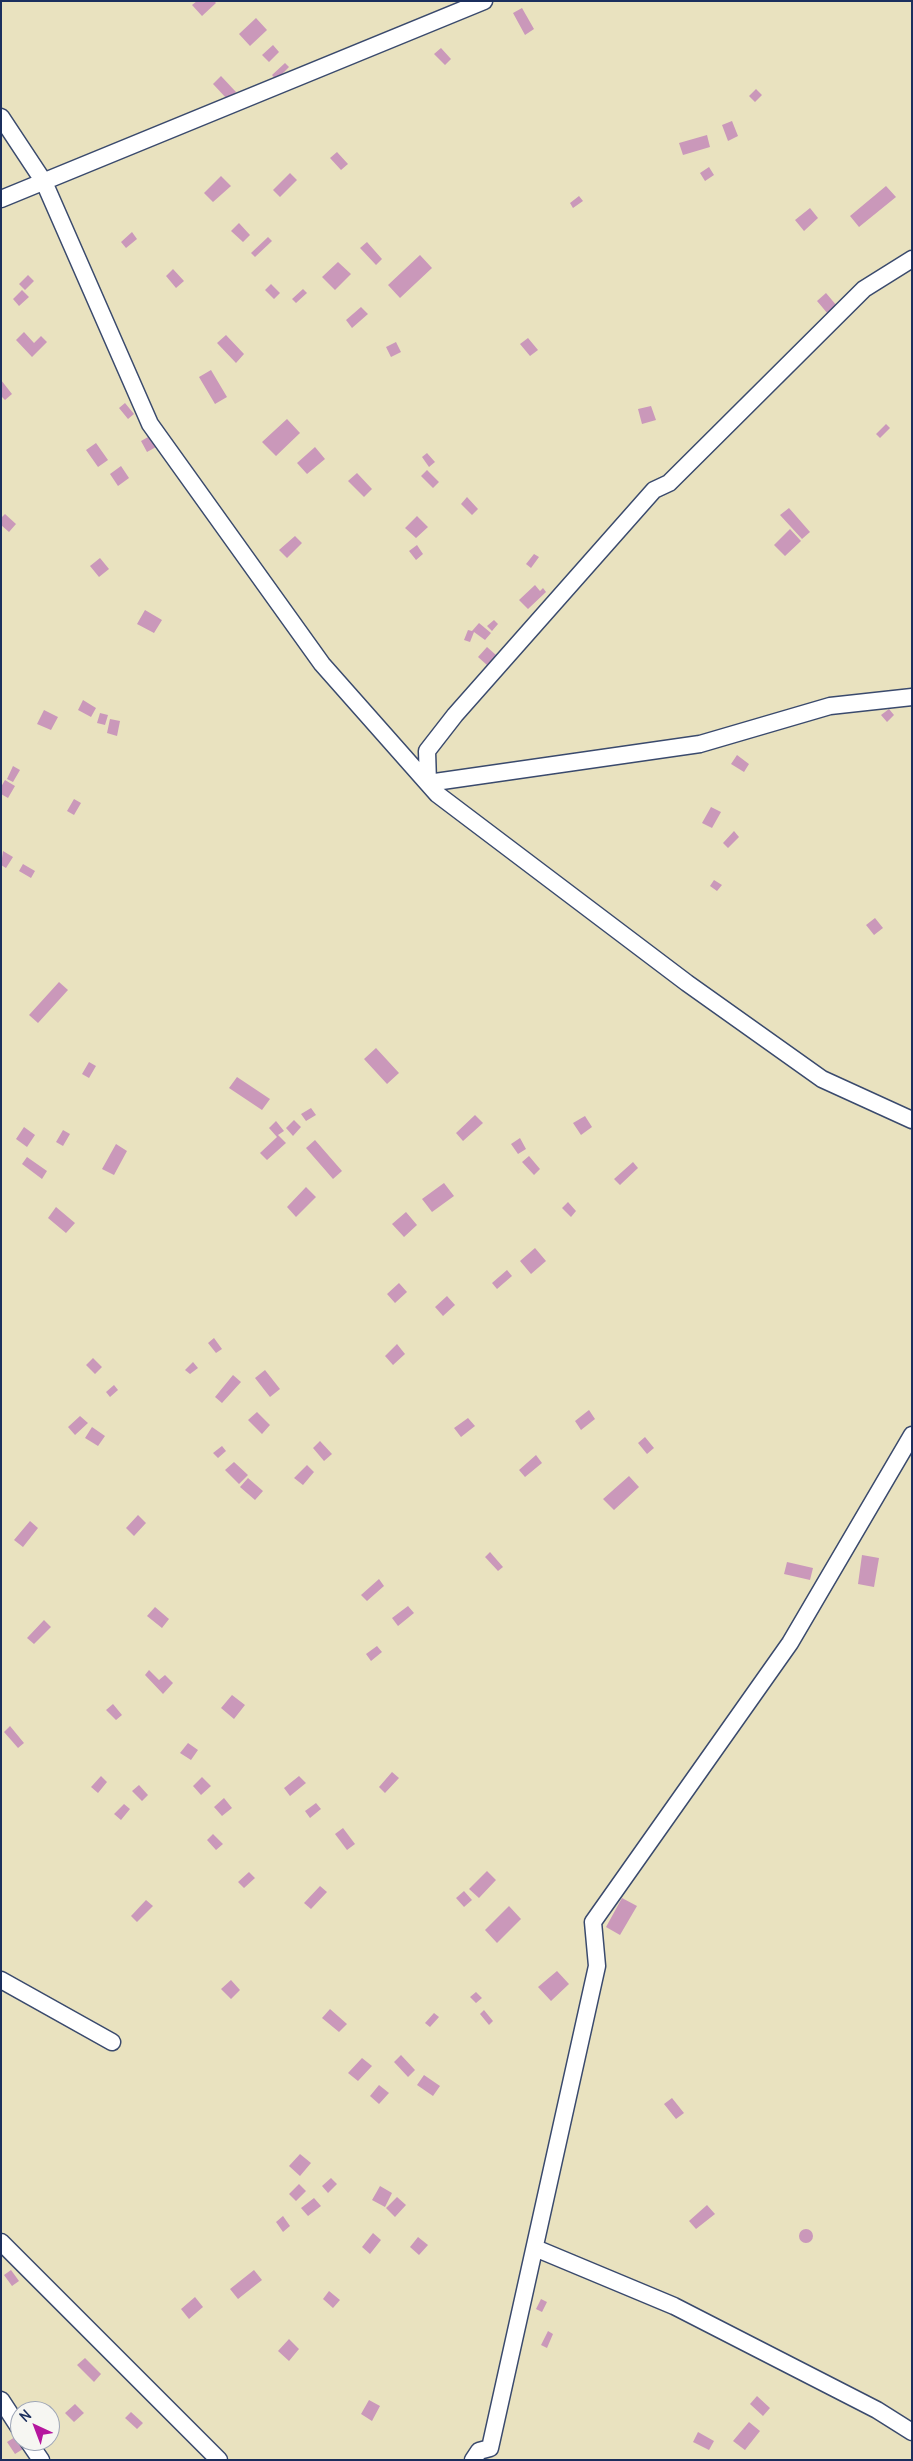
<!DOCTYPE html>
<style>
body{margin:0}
#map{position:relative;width:913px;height:2461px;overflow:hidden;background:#e9e2bf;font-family:Delius,sans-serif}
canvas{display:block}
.frame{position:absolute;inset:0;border:2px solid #1b2f5e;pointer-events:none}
.north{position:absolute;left:10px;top:2401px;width:50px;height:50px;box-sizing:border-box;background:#f6f6f2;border:1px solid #9ea6b7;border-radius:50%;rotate:317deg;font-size:14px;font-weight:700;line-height:20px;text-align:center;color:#1b2f5e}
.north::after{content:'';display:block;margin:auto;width:18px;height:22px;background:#b5179e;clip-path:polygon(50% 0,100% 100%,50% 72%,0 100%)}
</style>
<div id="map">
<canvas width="913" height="2461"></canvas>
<div class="frame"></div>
<div class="north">N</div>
</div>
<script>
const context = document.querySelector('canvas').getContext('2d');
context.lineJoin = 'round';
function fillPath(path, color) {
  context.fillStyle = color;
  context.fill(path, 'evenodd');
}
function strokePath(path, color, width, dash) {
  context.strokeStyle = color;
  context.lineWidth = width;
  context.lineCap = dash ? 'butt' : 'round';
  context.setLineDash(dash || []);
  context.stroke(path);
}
fillPath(new Path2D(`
 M197,1H214L216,3L202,16L192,5Z
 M522,8L534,29L525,35L513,13Z
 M256,18L267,30L250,46L239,34Z
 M273,45L279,52L269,62L262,55Z
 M441,48L451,59L445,65L434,54Z
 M285,63L289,67L276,80L272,75Z
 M221,76L236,92L228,100L213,84Z
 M756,89L762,95L755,102L749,96Z
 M732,121L738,136L728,141L722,125Z
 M707,135L710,147L683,155L679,143Z
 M337,152L348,164L341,170L330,158Z
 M709,167L714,175L705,181L700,173Z
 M290,173L297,180L280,197L273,190Z
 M221,176L231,186L213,202L204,193Z
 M886,186L896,197L859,227L850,216Z
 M579,196L583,201L573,208L570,203Z
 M810,208L818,218L804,231L795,220Z
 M239,223L250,235L243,242L231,231Z
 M132,232L137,239L126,248L121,242Z
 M268,237L272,241L255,257L251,253Z
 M367,242L382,259L376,265L360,248Z
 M420,255L432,268L400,298L388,285Z
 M338,262L351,274L335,290L322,277Z
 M173,269L184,281L176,288L166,276Z
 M28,275L34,281L25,290L19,284Z
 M271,284L280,293L274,299L265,290Z
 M303,289L307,293L296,303L292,299Z
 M22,290L29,297L19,306L13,299Z
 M826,293L837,306L828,314L817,301Z
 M361,307L368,314L352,328L346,320Z
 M24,332L34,343L41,336L47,342L32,357L16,340Z
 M226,335L244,354L236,363L217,343Z
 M528,338L538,350L530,356L520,344Z
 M396,342L401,352L391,357L386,347Z
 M211,370L227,397L215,404L199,377Z
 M1,380L12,394L5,400L1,396Z
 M125,403L134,414L128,419L119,408Z
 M651,406L656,420L642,424L638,409Z
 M287,419L300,433L276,456L262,442Z
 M886,424L890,428L880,438L876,434Z
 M150,436L156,447L147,452L141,441Z
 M96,443L108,460L98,467L86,450Z
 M315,447L325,459L307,474L297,463Z
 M427,453L435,462L429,467L422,457Z
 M121,466L129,478L118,486L110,474Z
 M427,470L439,482L433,488L421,476Z
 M357,473L372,489L364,497L348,481Z
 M467,497L478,509L472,515L461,504Z
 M789,508L810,532L802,539L780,515Z
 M5,514L16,524L9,532L1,525V518Z
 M417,516L428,527L416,538L405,528Z
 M790,529L801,541L785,556L774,545Z
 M295,536L302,543L287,558L279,550Z
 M417,545L423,554L416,560L409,551Z
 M534,554L539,557L531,568L526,564Z
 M100,558L109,569L99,577L90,566Z
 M535,585L540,591L543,588L546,592L528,609L519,600Z
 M145,610L162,620L154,633L137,624Z
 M494,620L498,624L492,631L487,626Z
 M479,623L491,633L485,640L474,632L470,642L464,640L468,630L472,631Z
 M487,647L496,655L487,665L478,657Z
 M83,700L96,708L91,717L78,710Z
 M889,709L894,715L887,722L881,715Z
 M44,710L58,717L51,730L37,724Z
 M100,713L108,715L105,725L97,723Z
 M110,719L120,721L117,736L107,733Z
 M737,755L749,764L744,772L731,764Z
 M13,766L20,770L13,782L7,779Z
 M5,780L15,786L8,798L1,794V787Z
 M74,799L81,803L74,815L67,811Z
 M711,807L721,812L712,828L702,823Z
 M734,831L739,837L728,848L723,843Z
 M3,851L13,857L6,868L1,865Z
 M23,864L35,871L31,878L19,871Z
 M714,880L722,885L717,891L710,886Z
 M875,918L883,928L874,935L866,925Z
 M59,982L68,990L38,1023L29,1015Z
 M376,1048L399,1073L387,1084L364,1059Z
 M89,1062L96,1066L89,1078L82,1074Z
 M237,1077L270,1099L262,1110L229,1088Z
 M311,1108L316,1115L306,1121L301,1114Z
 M475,1115L483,1123L463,1141L456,1133Z
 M585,1116L592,1127L581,1135L573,1123Z
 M294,1120L301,1127L293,1136L286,1128Z
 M276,1121L284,1131L278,1135L286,1143L267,1160L260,1153L277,1137L269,1128Z
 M24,1127L35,1135L27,1147L16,1139Z
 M63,1130L70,1134L63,1146L56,1142Z
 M520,1138L526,1149L518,1154L511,1144Z
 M315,1140L342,1171L333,1179L306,1148Z
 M116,1144L127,1151L114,1175L102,1169Z
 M529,1156L540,1169L534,1175L522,1162Z
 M27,1157L47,1171L42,1179L22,1164Z
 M633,1162L638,1168L620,1185L614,1179Z
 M444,1183L454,1196L432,1212L422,1199Z
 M306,1187L316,1197L296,1217L287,1207Z
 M568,1202L576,1211L571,1217L562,1208Z
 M56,1207L75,1223L66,1233L48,1218Z
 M406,1212L417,1225L404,1237L392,1224Z
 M535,1248L546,1261L531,1274L520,1261Z
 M507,1270L512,1276L497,1289L492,1283Z
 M399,1283L407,1292L395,1303L387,1294Z
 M447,1296L455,1305L443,1316L435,1307Z
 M214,1338L222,1349L216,1353L208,1343Z
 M397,1344L405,1354L393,1365L385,1356Z
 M93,1358L102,1367L95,1374L86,1365Z
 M193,1362L198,1368L190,1374L185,1370Z
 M265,1370L280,1389L270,1397L255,1378Z
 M233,1375L241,1382L222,1403L215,1397Z
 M114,1385L118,1390L110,1397L106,1392Z
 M589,1410L595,1419L581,1430L575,1421Z
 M257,1412L270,1425L262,1434L248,1420Z
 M80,1416L88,1423L75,1435L68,1427Z
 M468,1418L475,1426L461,1437L454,1428Z
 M92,1427L105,1436L98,1446L85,1438Z
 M645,1437L654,1448L647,1454L638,1443Z
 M320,1441L332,1454L324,1461L313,1448Z
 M222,1446L226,1451L218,1458L213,1453Z
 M536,1455L542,1463L525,1477L519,1470Z
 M234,1462L248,1475L239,1484L225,1470Z
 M307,1465L314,1472L303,1485L294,1478Z
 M629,1476L639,1487L614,1510L603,1499Z
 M248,1478L263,1491L255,1500L240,1487Z
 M138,1515L146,1523L134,1536L126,1528Z
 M30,1521L38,1528L23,1547L14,1540Z
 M490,1552L503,1567L498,1571L485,1557Z
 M862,1555L879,1558L874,1587L858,1584Z
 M787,1562L813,1568L810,1580L784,1574Z
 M379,1579L384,1586L367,1601L361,1595Z
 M408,1606L414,1613L398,1626L392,1618Z
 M155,1607L169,1619L162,1628L147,1616Z
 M44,1620L51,1627L34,1644L27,1638Z
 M377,1646L382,1652L371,1661L366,1654Z
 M149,1670L159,1680L165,1675L173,1683L163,1694L145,1675Z
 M232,1695L245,1705L234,1719L221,1708Z
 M113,1704L122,1715L116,1720L106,1710Z
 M10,1726L24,1743L18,1748L4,1732Z
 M188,1743L198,1750L191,1760L180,1753Z
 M392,1772L399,1778L385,1793L379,1787Z
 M101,1776L107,1782L98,1793L91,1787Z
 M299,1776L306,1783L290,1796L284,1788Z
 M202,1777L211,1786L201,1795L193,1786Z
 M139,1785L148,1795L142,1801L132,1791Z
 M224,1798L232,1808L222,1816L214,1807Z
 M316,1803L321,1809L310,1818L305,1811Z
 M124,1804L130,1809L121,1820L114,1814Z
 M343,1828L355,1844L347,1850L335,1834Z
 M213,1834L223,1844L216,1850L207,1840Z
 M487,1871L496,1880L479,1898L469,1889Z
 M249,1872L255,1878L244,1888L238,1882Z
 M320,1886L327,1892L311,1909L304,1903Z
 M464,1891L472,1900L464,1907L456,1898Z
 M622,1898L637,1906L620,1935L606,1927Z
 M146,1900L153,1906L137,1922L131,1916Z
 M509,1906L521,1919L497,1943L485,1930Z
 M557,1971L569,1984L551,2001L538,1987Z
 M231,1980L240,1990L231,1999L221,1989Z
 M476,1992L482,1998L476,2003L470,1997Z
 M330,2009L347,2024L339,2032L322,2018Z
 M484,2010L493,2021L489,2025L480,2014Z
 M434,2013L439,2017L430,2027L425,2023Z
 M401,2055L415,2070L408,2077L394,2062Z
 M362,2058L372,2066L358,2081L348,2073Z
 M424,2075L440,2086L433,2096L417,2085Z
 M379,2085L389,2093L379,2104L370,2096Z
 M672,2098L684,2113L676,2119L664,2104Z
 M300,2154L311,2163L300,2176L289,2166Z
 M331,2178L337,2184L328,2193L322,2186Z
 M299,2184L306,2191L296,2201L289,2194Z
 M380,2186L392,2193L385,2207L372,2200Z
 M397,2197L406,2205L395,2217L386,2208Z
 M314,2198L321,2206L308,2216L301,2208Z
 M707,2205L715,2214L696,2229L689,2221Z
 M283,2216L290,2226L283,2232L276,2222Z
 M799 2236a7 7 0 1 1 14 0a7 7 0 1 1-14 0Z
 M373,2233L381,2240L370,2254L362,2247Z
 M418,2237L428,2245L419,2255L410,2247Z
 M11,2270L19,2281L12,2286L4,2275Z
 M254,2270L262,2280L238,2299L230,2289Z
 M329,2291L340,2300L333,2308L323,2299Z
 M195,2297L203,2307L189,2319L181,2309Z
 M541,2299L547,2302L542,2312L536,2309Z
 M548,2331L553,2334L547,2348L541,2345Z
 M289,2339L299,2349L289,2361L278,2351Z
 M85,2358L101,2374L94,2382L77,2365Z
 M757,2396L770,2408L763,2416L750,2404Z
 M369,2400L380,2406L372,2421L361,2414Z
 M75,2404L84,2413L74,2422L65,2413Z
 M131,2412L143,2423L137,2429L125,2418Z
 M749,2422L760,2431L745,2450L733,2441Z
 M698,2432L714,2441L709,2450L693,2442Z
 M15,2437L23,2449L15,2454L7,2442Z`), '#ca98ba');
const minor = new Path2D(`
 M1,117L44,182L150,424L322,664L437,794L687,983L822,1079L912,1120
 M1,199L484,1
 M912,259L864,289L669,483L654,490L455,715L427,751L428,783L700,744L830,706L912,697
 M1,1980L112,2042
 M1,2242L219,2460
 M535,2248L674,2306L877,2410L912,2432
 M1,2400L20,2429
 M28,2441L41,2460
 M473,2460L479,2451L490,2448L597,1966L593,1922L790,1643L912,1435`);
strokePath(minor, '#3a4a6d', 19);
strokePath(minor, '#fff', 16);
</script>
